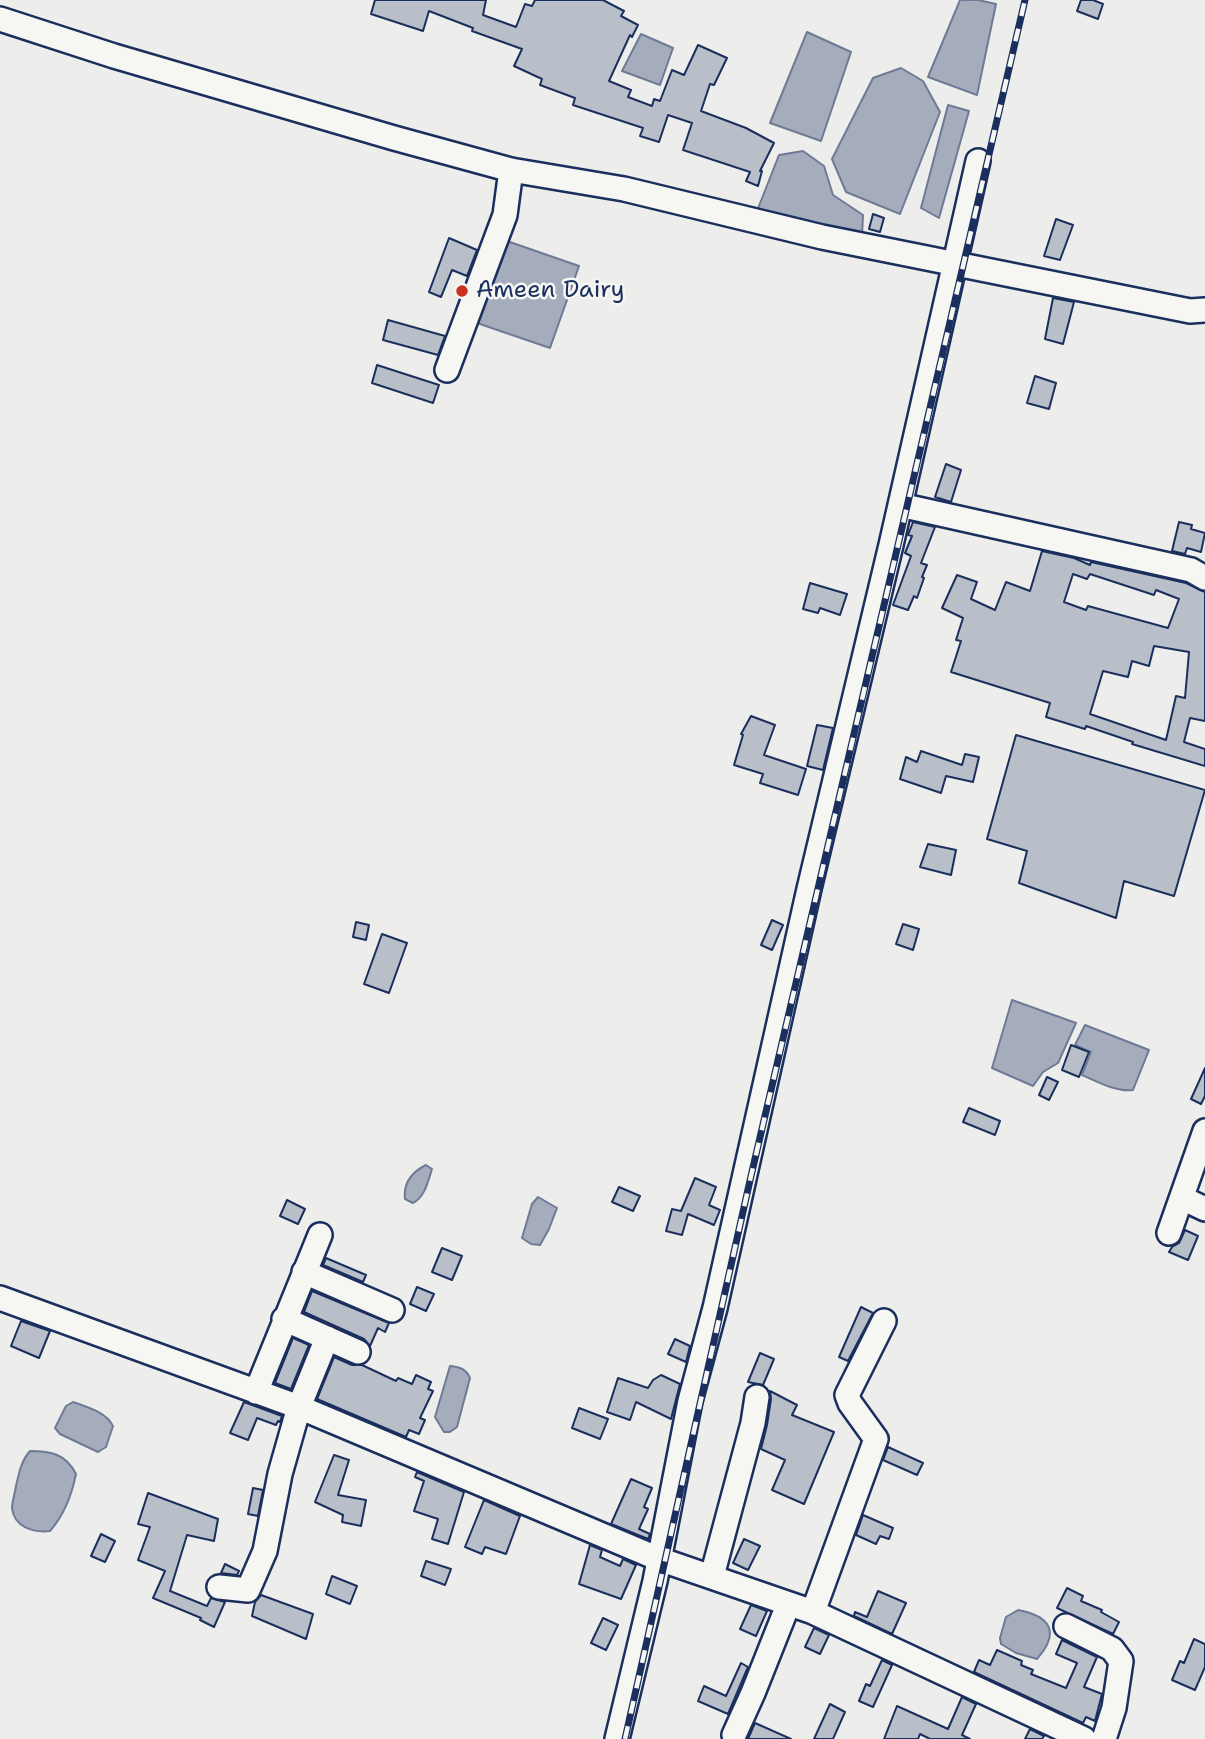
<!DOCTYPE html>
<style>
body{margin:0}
canvas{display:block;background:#edeeec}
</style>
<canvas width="1205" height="1739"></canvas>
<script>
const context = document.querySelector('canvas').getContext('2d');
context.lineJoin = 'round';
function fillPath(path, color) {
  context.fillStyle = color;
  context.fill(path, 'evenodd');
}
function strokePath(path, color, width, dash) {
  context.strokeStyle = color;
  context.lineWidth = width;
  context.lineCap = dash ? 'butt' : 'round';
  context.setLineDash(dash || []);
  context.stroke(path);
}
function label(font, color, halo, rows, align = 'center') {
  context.font = font + ' "Shantell Sans",sans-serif';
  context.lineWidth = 5;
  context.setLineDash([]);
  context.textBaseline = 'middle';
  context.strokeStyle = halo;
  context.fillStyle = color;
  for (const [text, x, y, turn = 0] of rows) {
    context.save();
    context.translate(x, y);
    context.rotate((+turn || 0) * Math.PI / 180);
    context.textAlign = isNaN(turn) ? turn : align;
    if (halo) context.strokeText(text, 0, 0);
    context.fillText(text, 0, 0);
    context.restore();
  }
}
const water = new Path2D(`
 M960,0H978L996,4L977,95L928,77Z
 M807,32L851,52L821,141L770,123Z
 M641,34L673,48L660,85L622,71Z
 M901,68L923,81L940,112L900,214L846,192L832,159L873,78Z
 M948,105L969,111L939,218L921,208Z
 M803,151L824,166L833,195L863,215L862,237L755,216L779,155Z
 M507,241L579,266L550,348L477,323Z
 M1012,1000L1076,1023L1058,1063L1043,1072L1033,1086L992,1068Z
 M1085,1025L1149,1050L1133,1090C1116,1092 1098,1082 1082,1075L1091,1052L1075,1045Z
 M426,1165L432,1169C428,1181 425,1197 413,1203L405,1199C403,1182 412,1172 426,1165Z
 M538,1197L557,1208L549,1229L540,1245L531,1244L522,1238L532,1204Z
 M450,1366C460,1367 466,1369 470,1378L457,1427L450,1432H444L435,1417Z
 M73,1402C87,1407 106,1412 113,1426L106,1447L98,1452L60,1434L55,1428L66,1406Z
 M30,1451C51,1451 66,1454 76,1474C72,1494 64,1515 50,1531C33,1533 14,1527 12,1508C12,1502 15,1493 16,1486C19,1473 21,1461 30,1451Z
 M1018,1610C1050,1616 1061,1632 1037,1659L1016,1653L1001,1644L1000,1638L1006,1617Z`);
fillPath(water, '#a5acbc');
strokePath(water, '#6e7a96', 2);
const building = new Path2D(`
 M375,0H486L483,15L516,27L525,4L532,6L535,0H603L624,11L621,16L638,25L632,37L630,35L609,81L631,90L628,97L652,106L654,99L660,101L672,70L684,75L698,45L727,58L714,85L710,84L701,111L746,128L774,143L760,171H762L758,186L746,181L750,172L683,150L692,123L668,115L659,142L640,136L643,128L573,105L575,98L540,85L542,79L514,66L522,49L472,31L473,28L429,11L423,31L371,14Z
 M1081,0H1093L1103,4L1098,19L1077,11Z
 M873,214L884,218L880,232L869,229Z
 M1056,219L1073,225L1060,260L1044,256Z
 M449,238L477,250L467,276L452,270L441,297L429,292Z
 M1053,298L1074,302L1063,344L1045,339Z
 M388,320L445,336L438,355L383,340Z
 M377,365L439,385L433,403L372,383Z
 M1035,376L1056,383L1049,409L1027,403Z
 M946,464L961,470L951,502L935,497Z
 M913,522L935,527L921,563L927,565L922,577L924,578L917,598L914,596L908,610L893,605L911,556L905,553L912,536L908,535Z
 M1179,522L1192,525L1191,529L1205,533L1201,552L1187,548L1185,554L1172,551Z
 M1042,551L1074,558L1090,565L1091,562L1186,583L1205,592V721L1190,718L1184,742L1205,749V766L1132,744L1133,742L1086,726L1085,729L1046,717L1050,703L951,672L961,641L956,640L963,618L942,608L957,575L977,582L971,599L995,610L1006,582L1030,591ZM1073,574L1087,579L1090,574L1154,595L1156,590L1179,599L1168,628L1088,606L1086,610L1064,602ZM1154,646L1189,652L1185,698L1176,696L1166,740L1090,714L1103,671L1128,677L1132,661L1149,666Z
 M810,583L847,594L840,615L820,608L818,613L803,609Z
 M751,716L775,725L764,755L806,769L798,795L760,783L763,774L734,765L743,735L741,734Z
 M817,725L833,728L823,770L807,766Z
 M1016,735L1205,790L1174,896L1124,881L1116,918L1019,883L1027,851L987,839Z
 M921,751L962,765L965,754L979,757L973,782L946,776L941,793L900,779L906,757L917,762Z
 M928,844L956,850L951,875L920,867Z
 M772,920L783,925L772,950L761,945Z
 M356,922L369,925L366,940L353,937Z
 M903,924L919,929L913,950L896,944Z
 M382,934L407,943L389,993L364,984Z
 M1071,1045L1089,1052L1079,1077L1062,1070Z
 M1205,1068V1096L1201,1104L1191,1099Z
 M1047,1077L1058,1082L1049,1100L1039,1095Z
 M969,1108L1000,1121L995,1135L963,1122Z
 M695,1178L716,1187L709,1205L720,1210L714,1225L688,1214L682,1235L666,1231L672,1209L681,1211Z
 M619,1187L640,1196L633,1211L612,1202Z
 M287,1200L305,1209L298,1224L280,1216Z
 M1185,1230L1198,1236L1188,1260L1169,1252L1172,1247L1179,1243Z
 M442,1248L462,1256L452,1280L432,1272Z
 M326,1258L366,1275L363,1282L323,1265Z
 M417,1287L434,1294L426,1311L410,1304Z
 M312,1291L389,1323L385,1332L378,1328L370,1346L364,1339L304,1312Z
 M861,1307L873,1313L848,1361L839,1357Z
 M21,1321L50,1331L39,1358L11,1346Z
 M293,1338L309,1345L291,1389L275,1383Z
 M675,1339L690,1346L686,1362L668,1354Z
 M760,1353L774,1359L763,1385L748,1382Z
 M334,1357L352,1365H362L396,1381L398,1378L412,1384L416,1375L431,1382L428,1389L433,1391L420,1418L425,1420L419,1434L409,1430L406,1437L317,1399Z
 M661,1375L680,1384L671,1419L636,1402L630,1420L607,1412L618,1378L648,1388L653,1380Z
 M770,1391L797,1405L792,1415L834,1432L804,1504L772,1490L785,1460L761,1449L767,1425L771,1399Z
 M244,1402L282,1416L280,1422L278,1421L276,1425L257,1418L248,1440L230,1433Z
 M579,1408L608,1419L600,1439L572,1428Z
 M888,1447L923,1463L917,1475L883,1460Z
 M334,1455L349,1460L338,1495L366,1500L361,1526L342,1522L343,1515L315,1502Z
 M417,1472L464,1492L448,1544L432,1539L438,1519L414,1511L424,1481L415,1477Z
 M631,1479L652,1488L644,1507L648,1509L639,1529L650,1534L648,1539L611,1524Z
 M253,1488L263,1490L258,1516L248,1514Z
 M148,1493L218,1519L214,1541L187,1535L170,1591L207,1606L211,1598L225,1602L214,1627L200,1620L201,1618L153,1598L165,1571L138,1560L150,1527L138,1524Z
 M484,1500L520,1516L506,1554L485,1547L482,1554L465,1547Z
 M863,1515L893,1528L889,1539L880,1536L876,1544L856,1535Z
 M101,1534L115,1541L105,1562L91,1556Z
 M744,1539L760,1546L748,1570L733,1563Z
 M590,1545L602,1550L600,1557L620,1566L623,1559L636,1565L621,1599L579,1584Z
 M426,1561L451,1569L445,1585L421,1576Z
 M225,1564L239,1571L237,1575L221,1573Z
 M332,1576L357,1586L350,1604L326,1594Z
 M1067,1588L1083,1596L1081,1601L1102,1610L1101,1612L1119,1622L1113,1634L1057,1608Z
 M878,1591L906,1603L892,1634L854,1616L855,1612L867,1617Z
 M261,1595L313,1614L306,1639L252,1616L255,1602Z
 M751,1605L767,1611L756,1636L740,1629Z
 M603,1618L618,1625L606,1650L591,1643Z
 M814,1628L829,1635L820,1654L805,1647Z
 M1194,1639L1205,1644V1667L1195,1690L1172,1680L1180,1661L1184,1663Z
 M1062,1640L1097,1657L1084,1687L1102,1694L1095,1721L1086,1717L1083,1723L974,1672L979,1660L990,1665L997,1650L1022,1661L1021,1665L1033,1670L1031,1674L1066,1688L1077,1663L1056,1654Z
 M882,1660L892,1665L873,1707L859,1701L866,1684L870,1686Z
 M741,1663L748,1667L728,1714L698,1701L704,1686L726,1696Z
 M962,1697L976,1704L962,1735L970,1739H930L920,1734L918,1739H884L897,1706L948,1729Z
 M830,1704L845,1712L833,1739H814Z
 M755,1723L791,1739H748Z
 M1030,1729L1044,1736L1042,1739H1025Z`);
fillPath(building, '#b9bfc8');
strokePath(building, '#1b2f5e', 2);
const minor = new Path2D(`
 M0,19L114,56L394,138L511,170L624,189L822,237L1190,311L1205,310
 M447,370L505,215L511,170
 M900,505L1191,570L1205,578
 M1182,1198L1205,1209
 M1169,1233L1205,1131
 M304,1272L392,1310
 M0,1298L299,1407L659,1559L813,1612L1084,1739
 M284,1319L358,1352
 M256,1392L320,1235
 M712,1576L753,1423L757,1397
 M219,1587L248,1590L265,1551L280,1474L299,1407L327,1338
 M813,1612L876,1439L850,1403L847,1395L884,1321
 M1066,1626L1112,1649L1121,1661L1114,1708L1104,1739
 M734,1735L753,1693L788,1605
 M617,1739L655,1581L690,1401L715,1308L809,889L891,545L978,161`);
strokePath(minor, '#1b2f5e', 28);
strokePath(minor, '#f6f6f2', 23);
const rail = new Path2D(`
 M625,1739L751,1176L1025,0`);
strokePath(rail, '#1b2f5e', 7);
strokePath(rail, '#f6f6f2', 4.5, [13]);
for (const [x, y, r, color] of [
 [462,291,7,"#c8321e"]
]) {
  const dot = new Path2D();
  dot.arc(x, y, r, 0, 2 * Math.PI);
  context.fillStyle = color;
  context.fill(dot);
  strokePath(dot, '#f6f6f2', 2.5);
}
label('24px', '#1b2f5e', '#f6f6f2', [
 ["Ameen Dairy",476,291]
], 'left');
</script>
